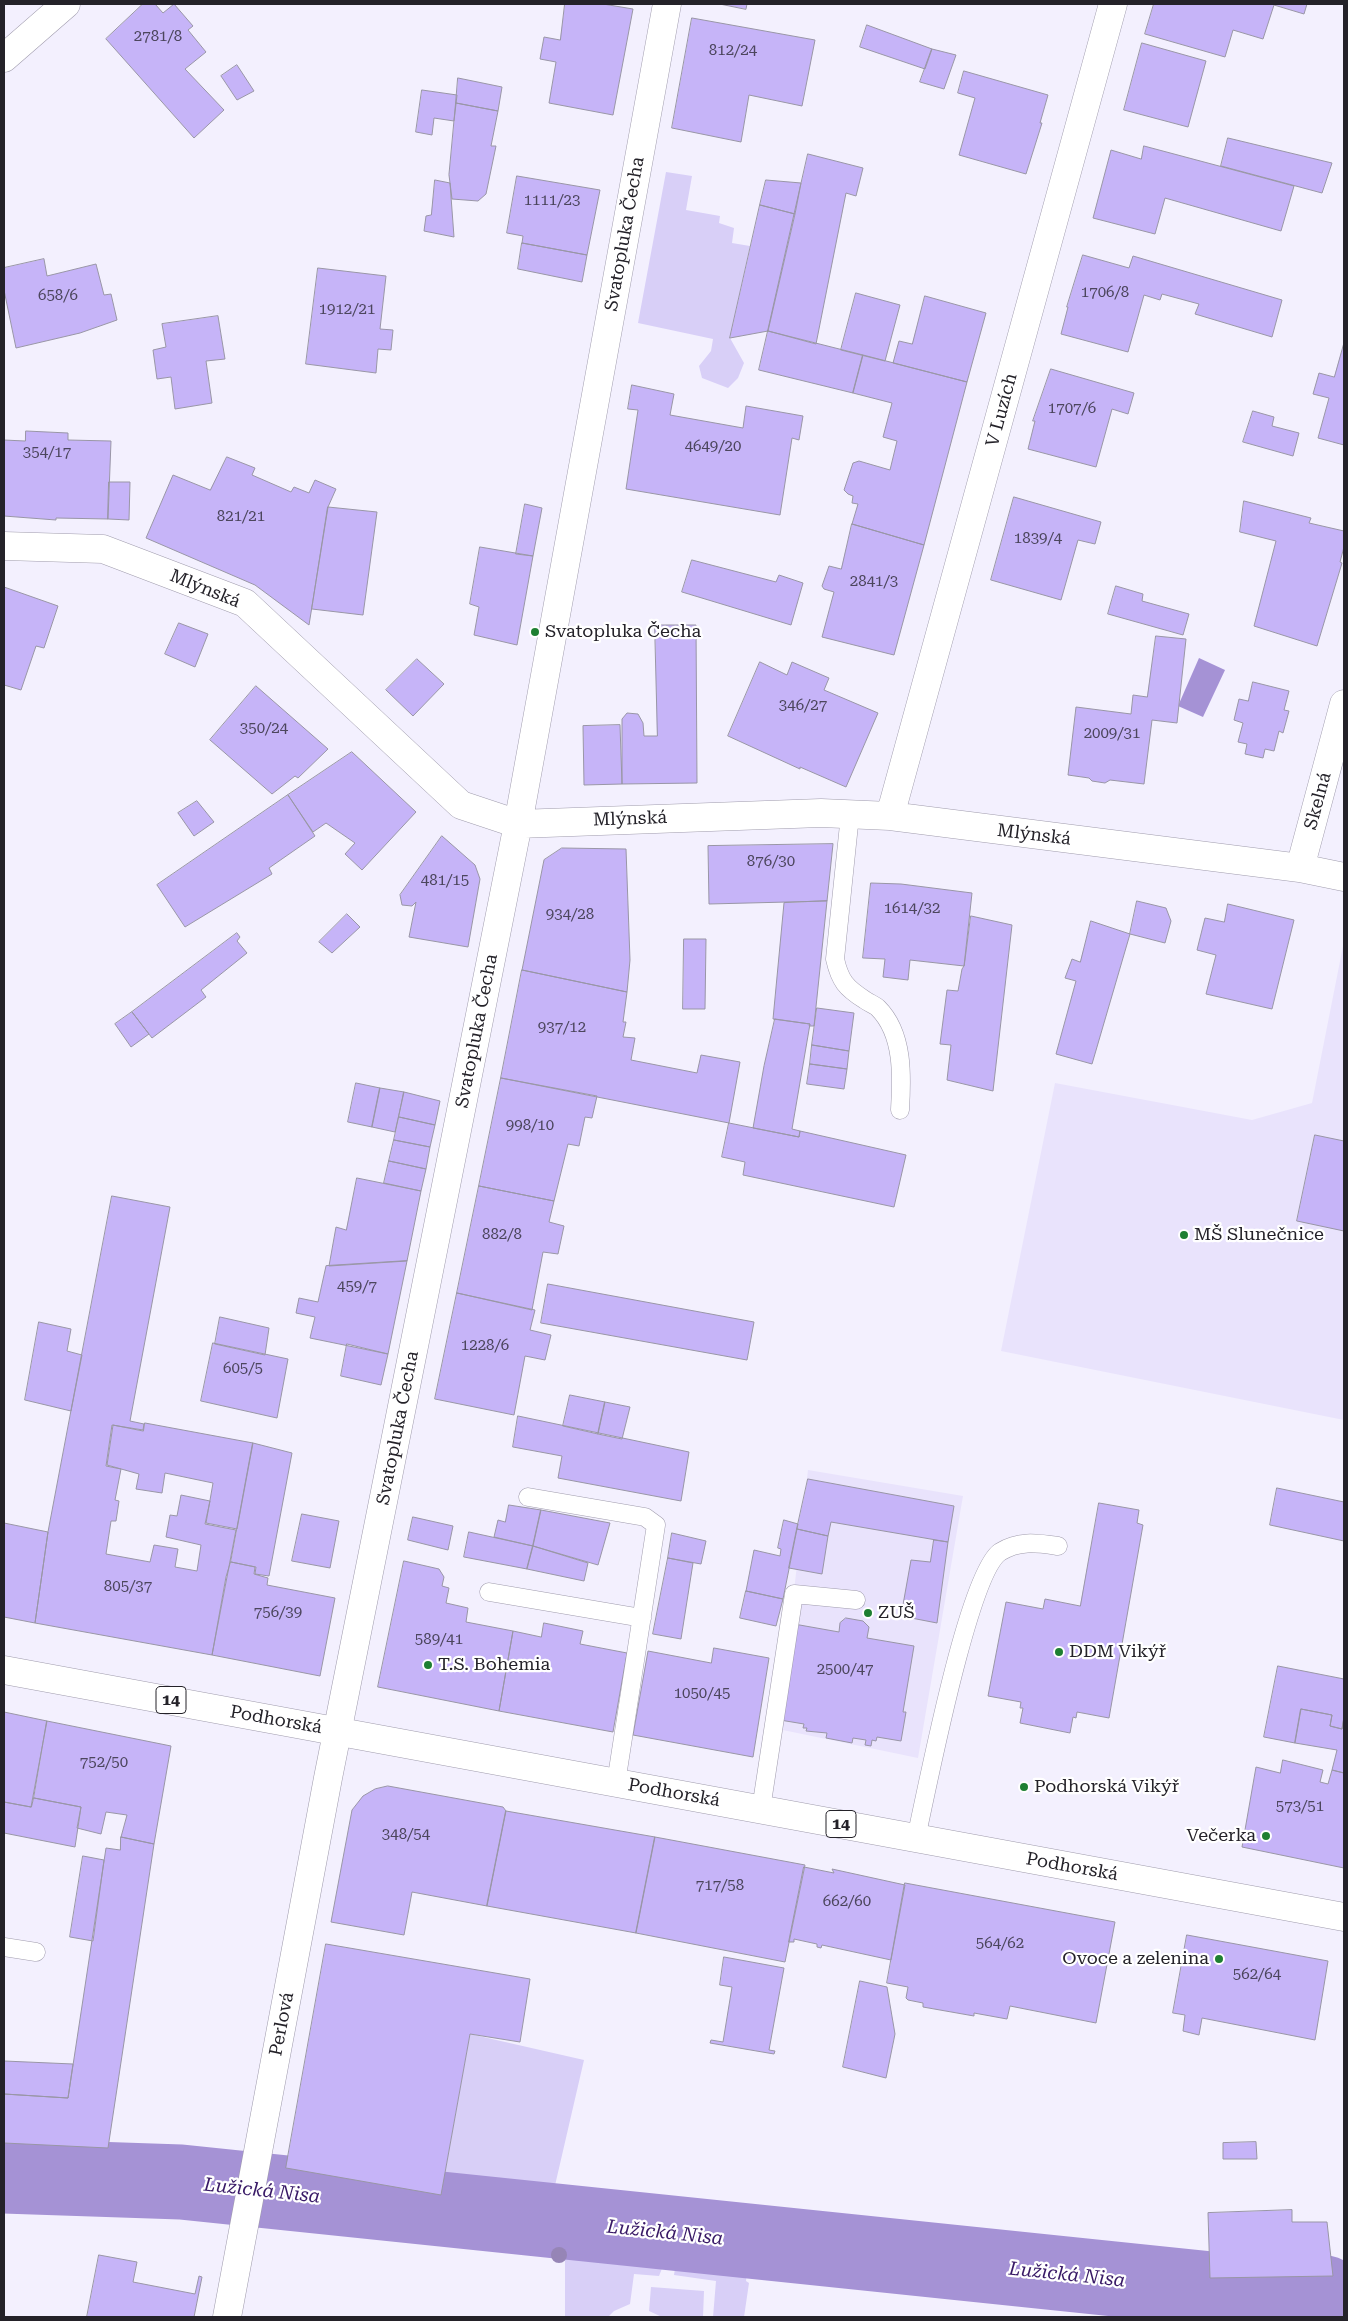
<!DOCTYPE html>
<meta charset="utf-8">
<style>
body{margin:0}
#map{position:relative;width:1348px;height:2321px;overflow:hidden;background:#f3f0fe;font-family:"Roboto Serif",serif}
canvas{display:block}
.frame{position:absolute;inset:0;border:5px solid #242229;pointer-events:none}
</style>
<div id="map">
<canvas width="1348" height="2321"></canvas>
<div class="frame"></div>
</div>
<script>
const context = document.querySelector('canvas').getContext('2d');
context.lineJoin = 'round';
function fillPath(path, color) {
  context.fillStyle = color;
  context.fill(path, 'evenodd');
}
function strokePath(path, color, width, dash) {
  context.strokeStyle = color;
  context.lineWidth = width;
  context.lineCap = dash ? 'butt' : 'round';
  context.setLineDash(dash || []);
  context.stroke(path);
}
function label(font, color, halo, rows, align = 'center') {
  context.font = font + ' "Roboto Serif",serif';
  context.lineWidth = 4.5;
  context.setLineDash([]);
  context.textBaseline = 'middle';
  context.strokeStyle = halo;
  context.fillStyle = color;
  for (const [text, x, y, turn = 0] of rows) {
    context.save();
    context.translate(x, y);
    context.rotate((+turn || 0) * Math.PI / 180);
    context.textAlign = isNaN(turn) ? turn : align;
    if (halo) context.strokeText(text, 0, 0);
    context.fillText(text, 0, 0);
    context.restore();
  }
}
fillPath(new Path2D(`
 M1344,941V1420L1001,1351L1055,1083L1252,1120L1312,1103Z
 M808,1470L963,1496L918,1758L778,1729Z`), '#e9e3fc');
fillPath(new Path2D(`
 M666,172L692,176L686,210L720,216L719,223L734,228L732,243L750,246L730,338L744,363L738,378L728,388L702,378L699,366L711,351L713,339L638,323Z
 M470,2034L584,2060L550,2207L441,2195Z
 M565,2246L658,2254L667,2256L659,2276L634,2274L630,2304L614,2311L608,2317H565Z
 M677,2256L748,2262L746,2281L749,2283L744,2317H713L716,2281L674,2275Z
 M651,2287L704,2291L703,2317H662L649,2311Z`), '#d8cff7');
fillPath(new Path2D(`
 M1199,658L1225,670L1203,717L1178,706Z`), '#a592d5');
strokePath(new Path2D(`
 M4,2176L181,2182L1269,2295L1325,2293`), '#a592d5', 75);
const building = new Path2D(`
 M143,4H155L163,13L174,4L193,26L188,30L206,52L185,69L224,110L194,138L106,39Z
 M565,4H603L633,9L613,115L549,103L556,62L540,59L544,37L560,40Z
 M720,4H747L746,9Z
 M1154,4H1307L1304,14L1274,5L1263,39L1233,30L1225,57L1145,34Z
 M692,18L815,40L802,106L749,95L741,142L672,128Z
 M867,25L932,49L925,69L860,47Z
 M1142,43L1206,61L1188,127L1124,110Z
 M932,49L956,55L944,89L920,82Z
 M237,65L254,91L237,100L221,76Z
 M964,71L1048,95L1040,123H1042L1026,174L959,155L975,98L958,93Z
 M458,78L502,87L498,111L456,103Z
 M422,90L457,95L454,121L434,118L432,135L416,132Z
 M456,103L498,111L491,146H496L486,194L478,201L452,199L449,175Z
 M1228,138L1332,163L1322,193L1221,166Z
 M1144,146L1294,186L1281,231L1165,198L1155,234L1093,218L1111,150L1141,159Z
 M808,154L863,168L856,196L846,193L816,344L768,331Z
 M517,176L600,190L587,255L522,243L523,236L507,233Z
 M435,180L450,183L454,237L424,231L426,216L431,215Z
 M766,180L801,183L795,214L760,205Z
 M760,205L795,214L768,331L730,338Z
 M522,243L587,255L582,282L518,269Z
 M1083,255L1129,268L1133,256L1282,300L1272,337L1195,314L1199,304L1162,294L1160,300L1144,295L1128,352L1061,334L1068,307H1067Z
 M44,259L47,276L96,264L104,295L111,294L117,320L80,333L16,348L4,290V268Z
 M318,268L386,276L380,329L393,330L391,350L378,349L376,373L306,364Z
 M856,293L900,305L885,361L841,350Z
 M925,296L986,313L967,382L893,363L899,341L912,344Z
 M218,316L225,359L206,361L212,403L175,409L171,377L157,379L153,350L166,347L162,324Z
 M768,331L863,355L853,393L759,370Z
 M1344,343V445L1318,438L1329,398L1313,394L1319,373L1334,377Z
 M863,355L967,382L924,545L852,524L858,504L852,503L853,496L848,494L844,490L853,463L859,461L890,470L897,441L883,437L892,403L853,393Z
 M1051,369L1134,393L1128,414L1112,409L1096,467L1028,449L1035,421H1033Z
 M632,385L674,394L670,415L743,428L746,406L803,416L799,440L792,438L780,515L626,489L638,410L628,409Z
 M1253,411L1274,417L1272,426L1299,433L1293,456L1243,442Z
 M26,431L68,433V440L111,441L108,519L56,518V520L4,516V440L25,441Z
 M227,457L255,468L252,475L291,492L294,487L309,493L315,480L336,489L328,507L309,625L255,585L146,538L173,475L210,490Z
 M109,482H130L129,520L108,519Z
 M1014,497L1101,522L1095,544L1078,540L1061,600L991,580Z
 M1244,501L1311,518L1309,523L1344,531V547L1340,562L1342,563L1317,646L1254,626L1276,541L1240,532Z
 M525,504L542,508L533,556L516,554Z
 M328,507L377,512L363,615L312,609Z
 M852,524L924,545L894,655L822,637L834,592L824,589L822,586L829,566L841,569Z
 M480,547L533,556L517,645L474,635L479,607L470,604Z
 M692,560L776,582L779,575L803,583L791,625L682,592Z
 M1116,586L1143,594L1142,601L1189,614L1183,635L1108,614Z
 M4,587L58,606L44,648L36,646L21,690L4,685Z
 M179,623L208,634L195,667L165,654Z
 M655,625H696L697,783L622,784V719L627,713L638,714L643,723L644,736H657Z
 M1156,636L1186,639L1177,723L1152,720L1144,784L1110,780L1105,783L1092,781L1089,778L1068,775L1076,707L1131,714L1133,695L1147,697Z
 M417,659L444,684L413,716L386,690Z
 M760,662L787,675L792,662L829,678L824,690L878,713L846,787L800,767V769L728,736Z
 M1253,682L1289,691L1284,710L1289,711L1283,733L1279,731L1274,751L1265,749L1263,758L1245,754L1247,744L1238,742L1243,723L1234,720L1239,699L1248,701Z
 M256,686L328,749L298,778L295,776L272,794L210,740Z
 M620,725L622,784L584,785L583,726Z
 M352,752L416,812L362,870L345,854L355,843L326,823L313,832L288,795Z
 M288,795L315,836L269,868L272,874L185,927L157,885Z
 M197,801L214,822L194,836L178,813Z
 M442,836L475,865L480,879L468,947L409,937L416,902L412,906L402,905L400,895Z
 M833,844L827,901L709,904L708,846Z
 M562,848L626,849L630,960L627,992L522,970L544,860Z
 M871,883L901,884L972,893L964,966L910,960L908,980L883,977L885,959L863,958Z
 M827,901L814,1026H809L810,1024L773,1019L784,903Z
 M1137,901L1166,908L1171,921L1165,943L1130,934Z
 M1228,904L1294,920L1272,1009L1206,994L1216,955L1197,950L1205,918L1224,922Z
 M347,914L360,927L332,953L319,942Z
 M971,916L1012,925L993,1091L947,1080L951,1045L940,1044L947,990L958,991L962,969L964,966Z
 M1091,921L1130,934L1092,1064L1056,1054L1076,981L1065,978L1072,959L1080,962Z
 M237,933L240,937L237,941L247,953L201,990L206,997L152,1038L132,1012Z
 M684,939H706L705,1009H683Z
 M522,970L627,992L623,1022H626L623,1037L635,1038L631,1060L697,1073L701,1055L740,1062L729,1123L501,1078Z
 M817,1008L854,1013L849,1051L812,1045Z
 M132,1012L149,1034L131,1047L115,1024Z
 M775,1019L810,1024L792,1129L800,1131L799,1137L753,1128L764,1066Z
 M812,1045L849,1051L847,1069L810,1064Z
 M810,1064L847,1069L844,1089L807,1084Z
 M501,1078L597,1096L592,1118L585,1117L579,1146L568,1144L554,1201L479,1186Z
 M356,1083L380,1088L372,1127L348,1122Z
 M380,1088L404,1092L395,1132L372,1127Z
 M404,1092L440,1101L435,1125L399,1117Z
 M399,1117L435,1125L430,1147L394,1140Z
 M729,1123L799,1137L800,1131L906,1155L894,1207L743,1175L745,1162L722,1157Z
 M1315,1135L1344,1141V1231L1297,1221Z
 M394,1140L430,1147L426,1169L389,1161Z
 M389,1161L426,1169L421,1191L384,1183Z
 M357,1178L421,1191L407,1261L329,1266L336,1227L346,1230Z
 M479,1186L554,1201L549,1222L564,1226L558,1254L543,1252L532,1310L457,1293Z
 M112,1196L170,1207L130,1421L144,1424L143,1430L112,1425L106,1466L121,1469L115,1500L119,1501L116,1521H111L106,1554L150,1562L154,1545L178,1549L175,1567L197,1571L201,1545L166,1537L170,1515L177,1516L181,1495L210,1501L205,1524L236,1530L212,1655L35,1623L48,1532Z
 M407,1261L388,1354L310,1338L315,1317L296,1313L299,1298L318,1302L326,1266Z
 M548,1284L754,1322L747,1360L541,1323Z
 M457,1293L535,1310L530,1330L551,1335L545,1360L525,1356L514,1415L435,1399Z
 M220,1317L269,1328L265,1355L215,1344Z
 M39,1322L71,1329L67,1351L82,1355L71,1411L25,1400Z
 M213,1343L288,1359L277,1418L201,1401Z
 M347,1344L388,1354L381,1385L341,1376Z
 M570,1395L605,1402L598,1434L563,1426Z
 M605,1402L630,1407L622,1439L598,1434Z
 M518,1416L689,1452L681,1501L558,1478L562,1456L513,1447Z
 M145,1423L253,1443L237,1529L206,1523L213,1483L165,1473L162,1493L136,1489L139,1474L107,1465L113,1425L143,1431Z
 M253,1443L292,1453L269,1576L255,1574L256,1567L231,1562Z
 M808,1479L954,1506L948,1542L831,1522L828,1536L797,1529Z
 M1277,1488L1344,1502V1541L1270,1525Z
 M1099,1503L1139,1510L1137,1523L1143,1525L1109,1718L1077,1712L1076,1718L1073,1717L1070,1733L1020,1723L1023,1708H1020L1021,1702L988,1696L1006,1602L1043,1609L1045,1599L1080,1606Z
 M509,1505L541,1510L533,1546L494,1537L498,1520L505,1522Z
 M541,1510L610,1523L598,1565L533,1546Z
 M302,1514L339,1521L330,1568L292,1561Z
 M413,1517L453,1526L448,1550L408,1540Z
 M784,1520L798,1524L783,1599L746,1591L754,1550L780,1556L781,1549L778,1548Z
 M4,1523L48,1532L35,1623L4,1617Z
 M797,1529L828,1536L822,1574L789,1568Z
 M469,1532L533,1546L527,1569L464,1557Z
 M672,1533L706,1541L701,1564L668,1558Z
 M934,1540L948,1542L937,1623L901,1616L911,1560L930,1562Z
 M533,1546L588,1563L584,1581L527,1569Z
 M668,1558L693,1563L681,1639L653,1634Z
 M404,1561L439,1569L444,1577L442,1586L449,1588L446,1603L468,1608L466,1622L513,1631L499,1711L378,1687Z
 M231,1562L255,1567L254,1574L268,1578L267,1585L335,1598L320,1676L212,1655L226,1577Z
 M746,1591L783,1599L776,1626L740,1618Z
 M846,1618L863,1621L869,1627L867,1638L914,1646L903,1712H906L901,1741L877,1737L876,1741L872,1740L871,1746L865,1745L866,1740L853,1738L852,1743L826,1738L827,1733L806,1731L807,1728H803L804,1724L780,1720L794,1624L839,1632L840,1623Z
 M544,1623L583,1631L580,1644L627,1653L613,1732L499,1711L513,1631L541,1637Z
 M714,1648L769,1658L753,1757L633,1735L648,1651L711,1663Z
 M1278,1666L1344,1679V1717L1342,1729L1330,1726L1332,1715L1301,1709L1295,1743L1264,1737Z
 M1301,1709L1332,1715L1330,1726L1342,1729L1344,1717V1773L1332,1770L1337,1750L1295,1743Z
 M4,1712L47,1721L31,1807L4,1802Z
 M47,1721L171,1746L154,1844L121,1837L127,1815L106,1812L101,1834L77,1828L81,1807L34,1798Z
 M1283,1760L1323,1770L1320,1782L1328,1784L1332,1770L1344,1773V1868L1242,1847L1256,1767L1280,1773Z
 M388,1786L503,1807L506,1811L487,1906L412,1892L404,1935L331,1922L352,1810L363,1796L375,1789Z
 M34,1798L81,1807L75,1847L4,1833V1802L31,1807Z
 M506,1811L655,1837L636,1933L487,1906Z
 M121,1837L154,1844L108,2148L4,2143V2094L68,2098L106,1848L120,1850Z
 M655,1837L805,1865L785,1962L636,1933Z
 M83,1856L104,1860L93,1941L70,1937Z
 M804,1867L834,1873L832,1869L905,1885L891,1960L822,1945L821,1948L817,1947V1944L794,1939V1942H789Z
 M905,1883L1115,1922L1096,2023L1010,2006L1007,2019L974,2013V2016L923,2007V2003L908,2000L906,1998L908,1987L887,1983Z
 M1187,1935L1328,1961L1315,2040L1202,2018L1199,2035L1183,2031L1185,2015L1173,2013Z
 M326,1944L530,1979L520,2042L470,2034L441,2195L286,2168Z
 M724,1957L784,1968L769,2050L775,2051L774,2054L710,2043L711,2040L723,2042L732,1987L720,1985Z
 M860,1981L887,1987L895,2034L886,2078L843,2067Z
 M4,2061L73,2064L68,2098L4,2094Z
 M1256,2142L1257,2159H1223V2143Z
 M1292,2210V2222H1327L1333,2276L1210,2278L1208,2213Z
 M99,2255L137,2262L133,2282L195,2294L199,2276L202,2277L194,2317H87Z`);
fillPath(building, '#c6b4f8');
strokePath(building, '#9996a6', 1);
const lane = new Path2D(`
 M850,815L835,959C840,981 846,988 865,1000C869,1003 875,1005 878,1008C904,1034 902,1077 900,1110
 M528,1497L645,1517L656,1525L616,1783
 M489,1592L642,1618
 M761,1809L794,1594L856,1600
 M916,1838C927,1790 968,1574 1000,1552C1019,1540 1037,1543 1058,1546
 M4,1947L36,1952`);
const street = new Path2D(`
 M4,58L66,4
 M4,546L103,549L245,603L461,805L518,824L821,813L890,816L1300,868L1344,877
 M890,816L1113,4
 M1300,868L1344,704
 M227,2317L328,1778L518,824L667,4`);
const primary = new Path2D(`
 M4,1670L1344,1917`);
strokePath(lane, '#a09cad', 19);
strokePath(street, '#a09cad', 29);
strokePath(primary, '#a09cad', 29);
strokePath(lane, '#fff', 18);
strokePath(street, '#fff', 28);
strokePath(primary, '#fff', 28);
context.fillStyle = '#9685b6';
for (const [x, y] of [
 [559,2255]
]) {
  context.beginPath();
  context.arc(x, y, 8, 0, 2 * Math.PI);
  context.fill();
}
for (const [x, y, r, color] of [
 [535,632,5,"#1e7f32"],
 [1184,1235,5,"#1e7f32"],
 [868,1613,5,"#1e7f32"],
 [1059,1652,5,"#1e7f32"],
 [428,1665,5,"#1e7f32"],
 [1024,1787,5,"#1e7f32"],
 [1266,1836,5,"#1e7f32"],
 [1219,1959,5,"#1e7f32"]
]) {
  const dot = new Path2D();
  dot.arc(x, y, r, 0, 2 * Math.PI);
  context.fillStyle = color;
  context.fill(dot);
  strokePath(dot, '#fff', 2);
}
label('15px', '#4c465d', null, [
 ["2781/8",158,37],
 ["812/24",733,51],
 ["1111/23",552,201],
 ["1706/8",1105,293],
 ["658/6",58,296],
 ["1912/21",347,310],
 ["1707/6",1072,409],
 ["4649/20",713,447],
 ["354/17",47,453],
 ["821/21",241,517],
 ["1839/4",1038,539],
 ["2841/3",874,582],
 ["346/27",803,706],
 ["350/24",264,729],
 ["2009/31",1112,734],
 ["876/30",771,862],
 ["481/15",445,881],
 ["1614/32",912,909],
 ["934/28",570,915],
 ["937/12",562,1028],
 ["998/10",530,1126],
 ["882/8",502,1235],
 ["459/7",357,1287],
 ["1228/6",485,1346],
 ["605/5",243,1369],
 ["805/37",128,1587],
 ["756/39",278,1613],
 ["589/41",439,1640],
 ["2500/47",845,1670],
 ["1050/45",702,1694],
 ["752/50",104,1763],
 ["573/51",1300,1807],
 ["348/54",406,1835],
 ["717/58",720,1886],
 ["662/60",847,1902],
 ["564/62",1000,1944],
 ["562/64",1257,1975]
]);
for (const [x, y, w] of [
 [171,1700,30],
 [841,1824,30]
]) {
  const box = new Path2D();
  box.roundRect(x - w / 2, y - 13.5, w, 27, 4);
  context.fillStyle = '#fff';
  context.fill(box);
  strokePath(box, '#242229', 1);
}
label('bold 16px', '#242229', null, [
 ["14",171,1700],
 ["14",841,1824]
]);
label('18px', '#242229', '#fff', [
 ["Svatopluka Čecha",625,234,-80],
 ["V Luzích",1002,410,-75],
 ["Mlýnská",205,589,22],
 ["Skelná",1318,801,-75],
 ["Mlýnská",630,819,-2],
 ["Mlýnská",1034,835,7],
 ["Svatopluka Čecha",477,1031,-79],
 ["Svatopluka Čecha",398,1428,-79],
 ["Podhorská",276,1720,10],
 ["Podhorská",674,1793,10],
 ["Podhorská",1072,1867,10],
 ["Perlová",282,2024,-79]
]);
label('18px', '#242229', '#fff', [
 ["Svatopluka Čecha",545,632],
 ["MŠ Slunečnice",1194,1235],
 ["ZUŠ",878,1613],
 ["DDM Vikýř",1069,1652],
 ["T.S. Bohemia",438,1665],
 ["Podhorská Vikýř",1034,1787],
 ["Večerka",1256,1836,"right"],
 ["Ovoce a zelenina",1209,1959,"right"]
], 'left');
label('italic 19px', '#381966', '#fff', [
 ["Lužická Nisa",262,2191,6],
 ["Lužická Nisa",665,2233,6],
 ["Lužická Nisa",1067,2275,6]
]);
</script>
